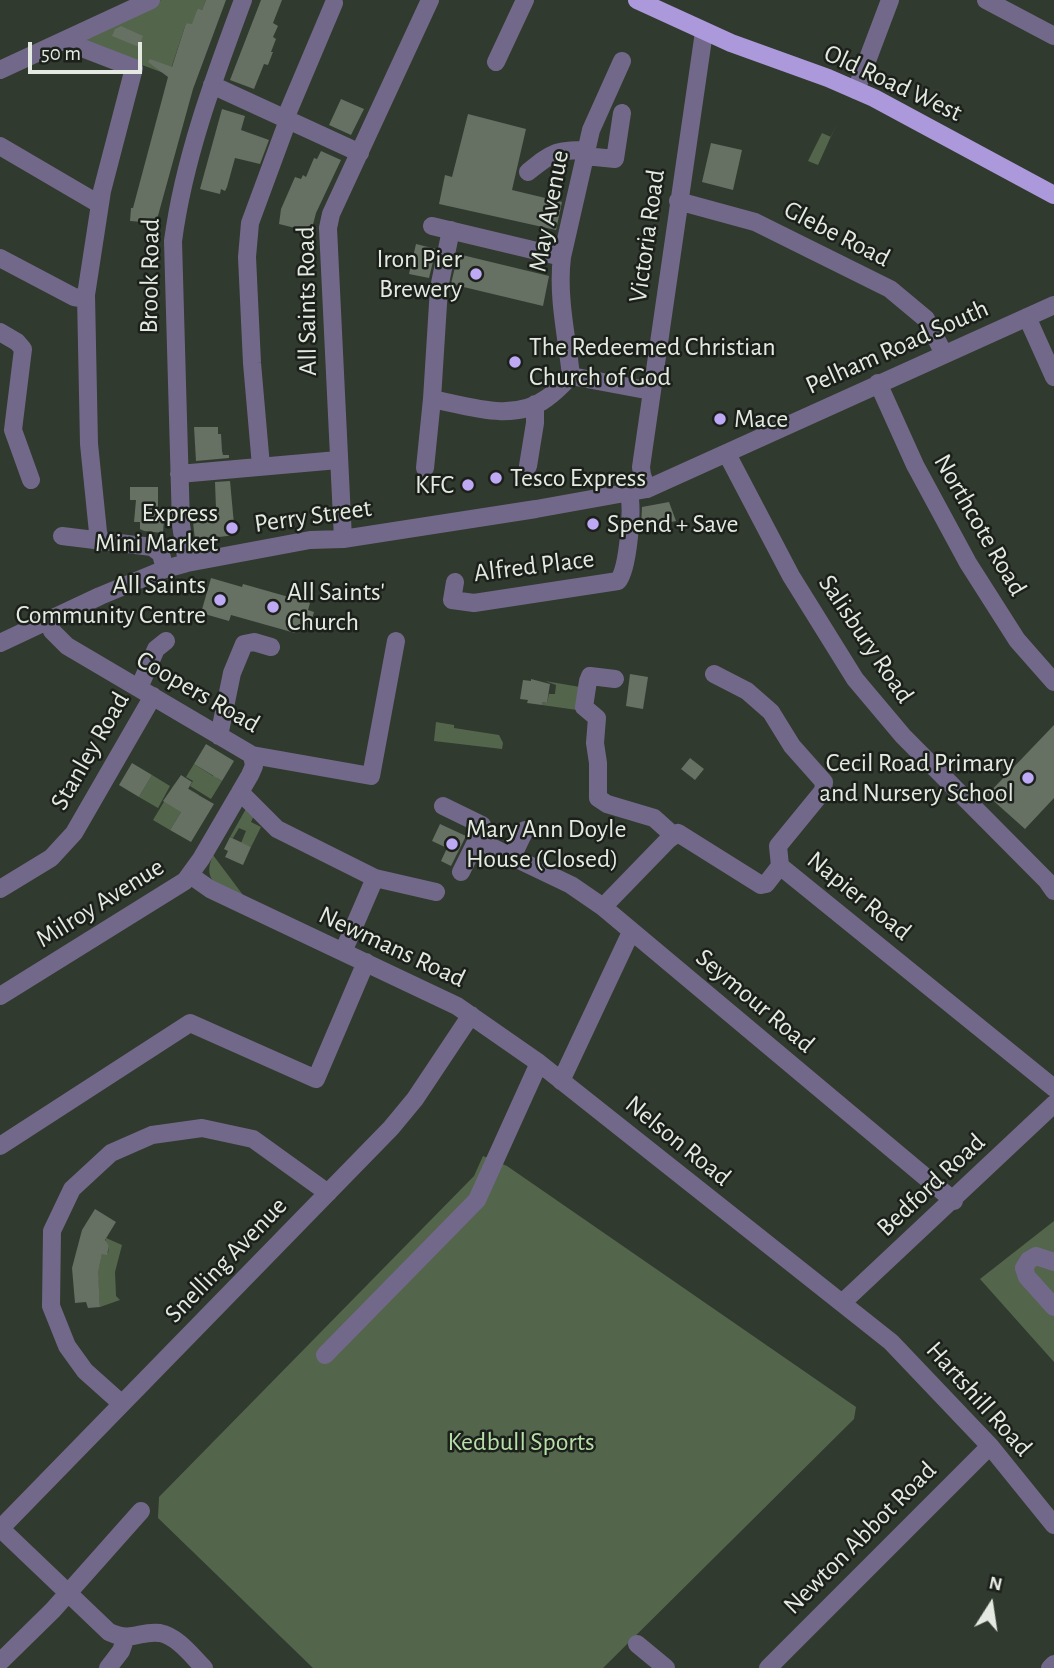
<!DOCTYPE html>
<style>
body{margin:0}
#map{position:relative;width:1054px;height:1668px;overflow:hidden;background:#313a2e;font-family:"Alegreya Sans",sans-serif}
canvas{display:block}
.north{position:absolute;left:956px;top:1570px;width:70px;height:70px;-webkit-text-stroke:5px #1c201a;paint-order:stroke;rotate:12deg;font-size:19px;font-weight:700;line-height:28px;text-align:center;color:#e4eae2}
.north::after{content:'';display:block;margin:auto;width:24px;height:32px;background:#e4eae2;clip-path:polygon(50% 0,100% 100%,50% 72%,0 100%)}
.scale{position:absolute;left:28px;top:42px;width:114px;height:32px;box-sizing:border-box;border:4px solid #e4eae2;border-top:0;padding-left:9px;font-size:21px;line-height:24px;white-space:nowrap;color:#e4eae2;-webkit-text-stroke:5px #1c201a;paint-order:stroke}
</style>
<div id="map">
<canvas width="1054" height="1668"></canvas>
<div class="north">N</div>
<div class="scale">50 m</div>
</div>
<script>
const context = document.querySelector('canvas').getContext('2d');
context.lineJoin = 'round';
function fillPath(path, color) {
  context.fillStyle = color;
  context.fill(path, 'evenodd');
}
function strokePath(path, color, width, dash) {
  context.strokeStyle = color;
  context.lineWidth = width;
  context.lineCap = dash ? 'butt' : 'round';
  context.setLineDash(dash || []);
  context.stroke(path);
}
function label(font, color, halo, rows, align = 'center') {
  context.font = font + ' "Alegreya Sans",sans-serif';
  context.lineWidth = 5;
  context.setLineDash([]);
  context.textBaseline = 'middle';
  context.strokeStyle = halo;
  context.fillStyle = color;
  for (const [text, x, y, turn = 0] of rows) {
    context.save();
    context.translate(x, y);
    context.rotate((+turn || 0) * Math.PI / 180);
    context.textAlign = isNaN(turn) ? turn : align;
    if (halo) context.strokeText(text, 0, 0);
    context.fillText(text, 0, 0);
    context.restore();
  }
}
fillPath(new Path2D(`
 M161,0H206L202,10L198,8L196,26L186,23L169,75L75,40Z
 M837,123L818,165L808,161L822,133L831,137Z
 M545,681L580,687L577,710L542,705V702L547,703L549,694H555L556,685Z
 M436,722L454,725V728L499,735L503,743L502,749L434,741Z
 M194,764L213,776L216,771L217,778L222,781L211,799L190,786L193,781L186,777Z
 M152,775L170,786L158,808L139,797Z
 M179,783L199,795L181,812L170,830L153,820L174,785Z
 M247,807L256,811L251,822L261,827L251,847L241,843L246,831L239,828L233,838L230,837Z
 M213,855L243,895L241,897C220,886 201,883 213,855Z
 M483,1156L507,1166L856,1407L854,1419L603,1668H313L158,1518L159,1497L474,1176Z
 M1054,1221V1362L980,1279Z
 M106,1238L122,1245L115,1272L116,1296L120,1300L100,1307L97,1266H99L102,1253H108L109,1246L105,1243Z`), '#53664c');
fillPath(new Path2D(`
 M206,0H226L193,89L156,223L130,221L131,208H133L168,77L148,62L150,59L172,67L186,23L192,24L198,8L202,10Z
 M261,0H282L273,23L278,26L273,37L276,39L271,52H273L268,65L264,64L254,89L230,80Z
 M121,26L143,36L139,47L112,36L115,29Z
 M341,99L364,109L351,135L329,125Z
 M222,109L245,116L241,130L269,140L260,164L235,158L227,187L225,191L221,189L220,194L200,189Z
 M468,114L526,129L512,190L562,202L556,230L439,204L445,175L452,177Z
 M711,143L742,150L733,190L702,182Z
 M321,151L341,160L316,213L311,232L279,224L281,209L295,177L301,179L303,175L306,177L314,158L317,159Z
 M416,244L436,249L429,278L409,274Z
 M458,254L549,276L543,306L451,284Z
 M194,427H218V434H221L222,451L223,455H229V458L196,461Z
 M230,481L235,535L195,540L193,522L200,521L199,511L216,509L215,482Z
 M130,487H158V517L164,518L163,533L144,531L140,529V522H134L136,500H130Z
 M669,502L676,521L641,528L642,507Z
 M211,578L242,587L243,584L310,603L308,610L314,612L309,629L297,626L295,633L231,615L229,621L201,613Z
 M630,674L648,677L643,709L626,706Z
 M531,679L550,684L547,703L542,702V705L527,703L528,700L520,699L523,680L531,681Z
 M1054,725V798L1025,829L987,795Z
 M206,744L234,761L222,781L194,764Z
 M690,758L704,769L695,780L681,769Z
 M132,763L152,775L139,797L119,785Z
 M181,775L192,782L188,789L214,804L191,842L170,830L181,812L163,801Z
 M440,824L466,836L451,866L441,861L447,848L432,841Z
 M230,837L251,847L243,865L225,857L228,851L224,849Z
 M95,1209L116,1222L105,1240L109,1246L107,1255L102,1254L98,1272L100,1307L88,1308L86,1302L75,1303L72,1268L82,1230Z`), '#667063');
strokePath(new Path2D(`
 M986,0L1054,36
 M64,41L134,68L102,191L86,295L89,444L99,542
 M496,62L525,0
 M0,70L151,0
 M212,85L360,153
 M856,90L890,0
 M285,119L334,3
 M0,146L99,204
 M585,156L615,159L622,113
 M528,172C553,152 555,150 587,150
 M678,201L755,222L890,289L926,319L944,354
 M432,226L562,257
 M0,258L74,297L80,298L86,295
 M1027,317L1054,377
 M0,332L17,342L23,349L13,430L31,480
 M571,376C567,337 557,296 562,257L591,130L622,61
 M571,376L651,391
 M878,383L915,465L968,563L1017,640L1054,682
 M432,399L439,288L451,230
 M727,454L791,576L855,679L903,736L1047,881L1054,891
 M261,466L252,363L247,257L250,223L288,120
 M528,466L535,423V404
 M425,468L432,399C468,406 514,423 547,398C556,392 564,383 571,376
 M179,474L338,460
 M647,489L642,475L641,467L704,32
 M62,536L152,547L161,554L165,569
 M343,539L328,228L331,214L430,0
 M187,563L181,525L173,241C184,158 214,78 243,0
 M455,582L452,600L474,603L618,581C628,569 633,510 629,494
 M50,621L52,631L67,646L252,755L371,776L396,641
 M0,643L100,596L165,569L187,563L310,540L343,539L536,509L647,489L1054,305
 M714,674L747,691L771,712L792,746L824,782L823,791L778,846L780,866
 M615,679L590,676L588,681L584,707L597,718L595,743L598,763V798L607,804L654,818L673,835
 M139,688L156,649L166,641
 M219,736L232,673L244,644L254,642L271,647
 M240,792L277,829L375,878L343,952
 M443,806L482,825L477,840L571,885L603,907L954,1201
 M512,857L525,830
 M461,872L477,840
 M190,875L210,889L457,1006L539,1063L891,1342L990,1446L1054,1525
 M375,878L436,892
 M0,889L51,858L74,833L153,696
 M603,907L668,840L678,833L761,885L766,884L780,866L1054,1088
 M0,996L185,881L201,859L250,775L254,766L252,755
 M561,1081L631,932
 M0,1146L190,1023L316,1079L366,962
 M1054,1262L1036,1256L1029,1260L1024,1268L1027,1277L1054,1307
 M842,1303L1054,1104
 M325,1355L477,1200L539,1063
 M122,1404L85,1371L67,1346L51,1306L52,1231L72,1189L111,1153L152,1135L202,1128L253,1139L328,1193
 M0,1528L109,1632C133,1643 140,1630 160,1633C177,1636 192,1656 204,1668
 M0,1529L391,1128L415,1099L471,1015
 M637,1644L666,1668
 M0,1662L53,1610L141,1511
 M108,1668L121,1651L126,1637
 M768,1668L990,1446
 M1050,1668L1054,1664`), '#72698a', 18);
strokePath(new Path2D(`
 M637,0L731,43L828,78L874,98L1054,195`), '#ac99dc', 18);
for (const [x, y, r, color] of [
 [476,274,7,"#bea9f5"],
 [515,362,7,"#bea9f5"],
 [720,419,7,"#bea9f5"],
 [496,478,7,"#bea9f5"],
 [468,485,7,"#bea9f5"],
 [593,524,7,"#bea9f5"],
 [232,528,7,"#bea9f5"],
 [220,600,7,"#bea9f5"],
 [273,607,7,"#bea9f5"],
 [1028,778,7,"#bea9f5"],
 [452,844,7,"#bea9f5"]
]) {
  const dot = new Path2D();
  dot.arc(x, y, r, 0, 2 * Math.PI);
  context.fillStyle = color;
  context.fill(dot);
  strokePath(dot, '#1c201a', 2.5);
}
label('26px', '#e4eae2', '#1c201a', [
 ["Old Road West",893,83,25],
 ["May Avenue",549,211,-79],
 ["Glebe Road",837,234,27],
 ["Victoria Road",647,236,-82],
 ["Brook Road",150,276,-89],
 ["All Saints Road",307,301,-91],
 ["Pelham Road South",897,347,-24],
 ["Perry Street",313,516,-8],
 ["Northcote Road",980,525,60],
 ["Alfred Place",534,566,-7],
 ["Salisbury Road",866,639,56],
 ["Coopers Road",198,692,30],
 ["Stanley Road",90,751,-60],
 ["Napier Road",859,896,39],
 ["Milroy Avenue",100,903,-32],
 ["Newmans Road",392,947,25],
 ["Seymour Road",755,1001,40],
 ["Nelson Road",678,1141,39],
 ["Bedford Road",931,1185,-43],
 ["Snelling Avenue",226,1260,-46],
 ["Hartshill Road",979,1399,48],
 ["Newton Abbot Road",860,1538,-45]
]);
label('26px', '#e4eae2', '#1c201a', [
 ["Iron Pier",462,259,"right"],
 ["Brewery",462,289,"right"],
 ["The Redeemed Christian",529,347],
 ["Church of God",529,377],
 ["Mace",734,419],
 ["Tesco Express",510,478],
 ["KFC",454,485,"right"],
 ["Express",218,513,"right"],
 ["Mini Market",218,543,"right"],
 ["Spend + Save",607,524],
 ["All Saints",206,585,"right"],
 ["Community Centre",206,615,"right"],
 ["All Saints'",287,592],
 ["Church",287,622],
 ["Cecil Road Primary",1014,763,"right"],
 ["and Nursery School",1014,793,"right"],
 ["Mary Ann Doyle",466,829],
 ["House (Closed)",466,859]
], 'left');
label('26px', '#b8dfa9', '#1c201a', [
 ["Kedbull Sports",521,1442]
]);
</script>
